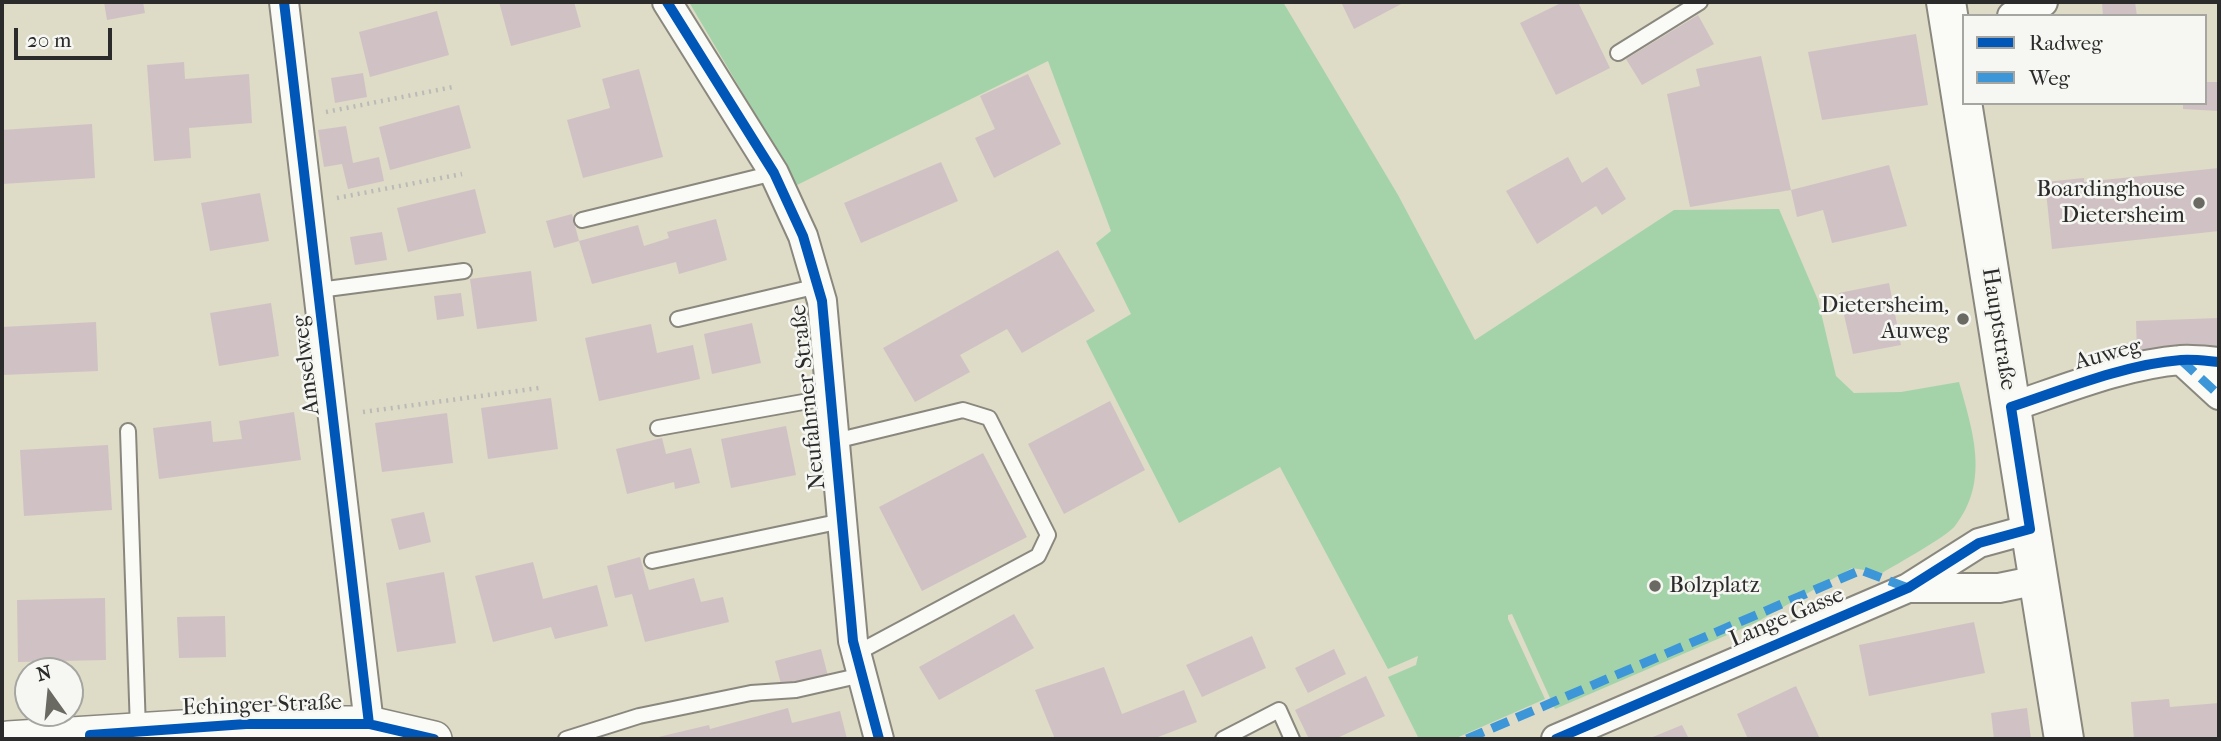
<!DOCTYPE html>
<meta charset="utf-8">
<style>
body{margin:0}
#map{position:relative;width:2221px;height:741px;overflow:hidden;background:#dedbc7;font-family:"IM FELL French Canon",serif}
canvas{display:block}
.frame{position:absolute;inset:0;border:4px solid #2b2b2b;pointer-events:none}
.legend{position:absolute;left:1962px;top:14px;width:245px;height:91px;box-sizing:border-box;background:#f6f6f2;border:2px solid #a5a5a2;margin:0;padding:9px 12px;list-style:none;font-size:21px;color:#2b2b2b}
.legend li{display:flex;align-items:center;gap:14px;height:35px}
.legend b{width:35px;border:2px solid #a5a5a2}
.north{position:absolute;left:14px;top:657px;width:70px;height:70px;box-sizing:border-box;background:#f6f6f2;border:2px solid #a5a5a2;border-radius:50%;rotate:345deg;font-size:19px;font-weight:700;line-height:28px;text-align:center;color:#2b2b2b}
.north::after{content:'';display:block;margin:auto;width:24px;height:32px;background:#6a6962;clip-path:polygon(50% 0,100% 100%,50% 72%,0 100%)}
.scale{position:absolute;left:14px;top:28px;width:98px;height:32px;box-sizing:border-box;border:4px solid #2b2b2b;border-top:0;padding-left:9px;font-size:21px;line-height:24px;white-space:nowrap;color:#2b2b2b;-webkit-text-stroke:5px #f6f6f2;paint-order:stroke}
</style>
<div id="map">
<canvas width="2221" height="741"></canvas>
<div class="frame"></div>
<ul class="legend">
<li><b style="height:9px;background:#0057b8"></b>Radweg</li>
<li><b style="height:9px;background:#3c96d7"></b>Weg</li>
</ul>
<div class="north">N</div>
<div class="scale">20 m</div>
</div>
<script>
const context = document.querySelector('canvas').getContext('2d');
context.lineJoin = 'round';
function fillPath(path, color) {
  context.fillStyle = color;
  context.fill(path, 'evenodd');
}
function strokePath(path, color, width, dash) {
  context.strokeStyle = color;
  context.lineWidth = width;
  context.lineCap = dash ? 'butt' : 'round';
  context.setLineDash(dash || []);
  context.stroke(path);
}
function label(font, color, halo, rows, align = 'center') {
  context.font = font + ' "IM FELL French Canon",serif';
  context.lineWidth = 5;
  context.setLineDash([]);
  context.textBaseline = 'middle';
  context.strokeStyle = halo;
  context.fillStyle = color;
  for (const [text, x, y, turn = 0] of rows) {
    context.save();
    context.translate(x, y);
    context.rotate((+turn || 0) * Math.PI / 180);
    context.textAlign = isNaN(turn) ? turn : align;
    if (halo) context.strokeText(text, 0, 0);
    context.fillText(text, 0, 0);
    context.restore();
  }
}
fillPath(new Path2D(`
 M689,2H1283L1398,195L1475,340L1674,210L1779,209L1818,300L1836,376L1854,393L1901,392L1959,382C1973,432 1990,481 1955,526C1946,537 1897,564 1882,573L1852,568L1755,623L1555,709L1512,614L1508,615V619L1545,699L1454,739H1419L1388,677L1416,665L1418,656L1388,669L1280,467L1179,523L1086,341L1131,314L1096,243L1111,231L1048,61L797,185Z`), '#a4d3aa');
fillPath(new Path2D(`
 M104,2H143L145,13L107,20Z
 M499,2H574L581,27L511,46Z
 M1341,2H1405L1354,29Z
 M1563,2H1578L1610,68L1556,95L1520,23Z
 M2102,2H2135L2137,16H2103Z
 M437,11L449,55L370,77L359,32Z
 M1698,15L1714,44L1642,85L1626,59Z
 M1916,34L1928,105L1822,120L1808,52Z
 M1761,56L1791,190L1889,165L1907,226L1832,243L1823,210L1797,217L1791,190L1690,207L1667,94L1700,86L1696,69Z
 M184,62L185,79L249,74L252,123L189,128L191,158L154,161L147,65Z
 M639,69L663,157L583,178L567,120L610,108L602,79Z
 M363,73L367,97L335,103L331,78Z
 M1028,74L1061,144L994,178L975,138L995,129L980,96Z
 M2205,82H2219V111L2183,109V103H2205Z
 M459,105L471,148L390,170L379,127Z
 M92,124L95,178L2,184V130Z
 M346,126L353,163L379,157L384,181L348,189L342,164L324,167L318,130Z
 M1568,157L1582,183L1607,167L1626,199L1602,215L1596,206L1537,244L1506,191Z
 M941,162L958,201L861,243L844,203Z
 M2219,168V231L2052,249L2045,182L2084,178V182Z
 M475,189L486,233L408,252L397,208Z
 M260,193L269,241L210,251L201,203Z
 M572,214L579,241L554,248L546,221Z
 M716,219L727,260L679,274L676,262L592,284L579,241L638,225L644,246L669,238L667,232Z
 M382,232L387,260L355,265L350,237Z
 M1058,250L1095,311L1022,353L1007,329L960,355L970,372L915,402L883,348Z
 M531,271L537,321L477,329L470,279Z
 M1889,283L1901,345L1853,354L1839,293Z
 M461,293L464,316L437,320L434,296Z
 M271,303L279,356L219,366L210,313Z
 M2219,318V348L2137,351L2136,321Z
 M96,322L98,371L2,375V327Z
 M752,323L761,363L712,374L704,334Z
 M651,324L657,353L693,345L700,379L599,401L585,338Z
 M551,398L558,449L488,459L481,408Z
 M1110,401L1145,470L1064,514L1028,444Z
 M294,412L301,460L159,479L153,428L211,421L213,442L242,439L239,421Z
 M447,413L453,463L382,472L375,423Z
 M786,426L796,475L731,488L721,439Z
 M662,438L666,454L691,448L700,483L675,489L674,482L627,494L616,449Z
 M108,445L112,510L24,516L20,450Z
 M983,453L1027,537L922,591L879,507Z
 M424,512L431,542L399,550L391,519Z
 M640,557L649,590L694,578L701,602L723,597L729,622L645,642L632,594L615,598L607,566Z
 M533,562L543,599L597,585L608,626L555,639L551,627L493,642L475,576Z
 M444,572L456,643L397,652L386,583Z
 M105,598L106,660L18,662L17,600Z
 M1014,614L1034,648L939,700L919,667Z
 M225,616L226,657L179,658L177,617Z
 M1974,622L1985,673L1869,696L1859,645Z
 M1252,636L1266,668L1202,697L1186,665Z
 M821,649L828,676L782,688L775,661Z
 M1334,649L1346,674L1308,693L1295,668Z
 M1104,667L1122,714L1184,690L1197,722L1153,739H1055L1035,690Z
 M1366,676L1385,716L1335,739H1309L1295,710Z
 M1796,686L1820,739H1748L1737,714Z
 M2169,699L2170,707L2219,703V739H2134L2131,702Z
 M788,708L792,723L840,711L847,739H650L709,725L710,729Z
 M2027,708L2031,739H1994L1991,713Z
 M1682,725L1689,739H1648Z`), '#d0c2c4');
const service = new Path2D(`
 M1618,53L1700,2
 M582,220L774,173
 M319,290L464,271
 M678,319L818,286
 M658,428L831,397
 M128,431L138,730
 M835,441L963,410L989,418L1048,535L1038,556L857,653
 M652,561L842,521
 M566,739L639,716L751,693L796,690L862,675
 M1223,739L1279,710L1292,739`);
const minor = new Path2D(`
 M284,2L369,724
 M667,2L774,173L803,236L822,301L853,641L879,739
 M2012,16L2043,2
 M2181,360L2219,395
 M2011,407C2062,390 2126,364 2181,360C2193,359 2207,361 2219,362
 M1908,588H1999L2038,580
 M1556,739L1908,588L1979,543L2030,529`);
const tertiary = new Path2D(`
 M8,739L246,724H369L434,739`);
const secondary = new Path2D(`
 M1946,2L2064,739`);
strokePath(service, '#8a887e', 18);
strokePath(minor, '#8a887e', 32);
strokePath(tertiary, '#8a887e', 38);
strokePath(secondary, '#8a887e', 42);
strokePath(new Path2D(`
 M326,112L453,87
 M337,198L462,174
 M363,412L539,388`), '#babab7', 4.5, [2, 5]);
strokePath(service, '#fafaf7', 14);
strokePath(minor, '#fafaf7', 28);
strokePath(tertiary, '#fafaf7', 35);
strokePath(secondary, '#fafaf7', 38);
strokePath(new Path2D(`
 M2181,360L2219,395
 M1467,739L1861,570L1908,588`), '#3c96d7', 9, [18, 9]);
strokePath(new Path2D(`
 M284,2L369,724
 M667,2L774,173L803,236L822,301L853,641L879,739
 M90,739V735L246,724H369L434,739
 M1556,739L1908,588L1979,543L2030,529L2011,407C2062,390 2126,364 2181,360C2193,359 2207,361 2219,362`), '#0057b8', 10);
for (const [x, y, r, color] of [
 [2199,203,7,"#6a6962"],
 [1963,319,7,"#6a6962"],
 [1655,586,7,"#6a6962"]
]) {
  const dot = new Path2D();
  dot.arc(x, y, r, 0, 2 * Math.PI);
  context.fillStyle = color;
  context.fill(dot);
  strokePath(dot, '#f6f6f2', 2.5);
}
label('23px', '#2b2b2b', '#f6f6f2', [
 ["Boardinghouse",2185,190],
 ["Dietersheim",2185,216],
 ["Dietersheim,",1949,306],
 ["Auweg",1949,332],
 ["Bolzplatz",1669,586,"left"]
], 'right');
label('23px', '#2b2b2b', '#f6f6f2', [
 ["Hauptstraße",1998,329,81],
 ["Auweg",2108,355,-15],
 ["Amselweg",307,365,-97],
 ["Neufahrner Straße",809,397,-96],
 ["Lange Gasse",1787,618,-23],
 ["Echinger Straße",262,706,-2]
]);
</script>
